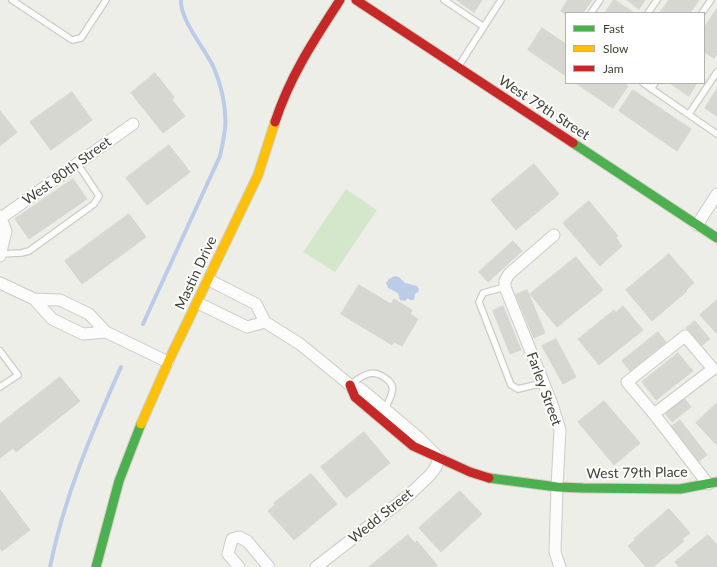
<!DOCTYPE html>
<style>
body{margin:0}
#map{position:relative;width:717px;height:567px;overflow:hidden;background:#eeeee8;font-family:Lato,sans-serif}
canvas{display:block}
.legend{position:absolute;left:565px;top:12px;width:140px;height:72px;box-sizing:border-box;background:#fff;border:1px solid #b3b3ae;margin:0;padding:5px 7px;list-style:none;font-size:12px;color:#424135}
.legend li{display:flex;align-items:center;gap:8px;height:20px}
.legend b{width:20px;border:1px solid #b3b3ae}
</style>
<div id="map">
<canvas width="717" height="567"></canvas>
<ul class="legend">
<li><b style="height:5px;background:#4caf50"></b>Fast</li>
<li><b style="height:5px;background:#ffc107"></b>Slow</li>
<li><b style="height:5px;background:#c62828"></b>Jam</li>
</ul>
</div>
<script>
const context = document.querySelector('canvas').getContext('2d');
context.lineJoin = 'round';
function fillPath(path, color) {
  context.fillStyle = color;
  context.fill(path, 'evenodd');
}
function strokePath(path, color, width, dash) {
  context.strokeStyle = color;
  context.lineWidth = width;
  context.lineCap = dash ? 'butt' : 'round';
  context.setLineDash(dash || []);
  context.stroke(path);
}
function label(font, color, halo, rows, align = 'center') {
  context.font = font + ' Lato,sans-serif';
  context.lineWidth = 4;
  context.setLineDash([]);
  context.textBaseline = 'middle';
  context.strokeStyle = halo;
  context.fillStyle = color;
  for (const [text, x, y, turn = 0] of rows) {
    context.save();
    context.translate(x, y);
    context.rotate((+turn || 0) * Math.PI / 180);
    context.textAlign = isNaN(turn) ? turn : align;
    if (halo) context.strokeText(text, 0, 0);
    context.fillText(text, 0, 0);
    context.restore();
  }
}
fillPath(new Path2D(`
 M346,189L377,210L335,272L303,252Z`), '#d5e7ca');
fillPath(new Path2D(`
 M395,276L399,277L405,283L417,286L419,289L418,292L415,294L414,300H410L408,298L405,301L400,300L398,293L388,288L386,283L389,279Z`), '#bccce8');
strokePath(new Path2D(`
 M143,324L220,156C222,147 224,138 225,129C227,108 221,84 213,66C205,49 180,20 181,0
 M50,567C64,497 92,432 121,367`), '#bccce8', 4);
const building = new Path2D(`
 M457,0H482L474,12Z
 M568,0H592L583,13H566V15L561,11Z
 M614,0H615L634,13H605Z
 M627,0H645L639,9Z
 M669,0H699L690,13H660Z
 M717,9V54L714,58L704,52V28Z
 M542,28L566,44V76L528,50Z
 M155,73L174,97L172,100L185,116L163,133L131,93Z
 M576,83H624L628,86L613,108Z
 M670,83H697L689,96Z
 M717,89V116L705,108Z
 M633,90L691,129L677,151L619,111Z
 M72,92L92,120L51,150L30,122Z
 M0,111L17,132L0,146Z
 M169,145L190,172L147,205L126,178Z
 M534,164L559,194L516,230L491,200Z
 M73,179L87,199L29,239L15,219Z
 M589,201L618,236L616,238L622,246L600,266L563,223Z
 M129,214L146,237L82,284L65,261Z
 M513,241L522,251L488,282L479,272Z
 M669,254L694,283L686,290L687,291L652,321L626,290Z
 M576,257L603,290L557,327L530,294Z
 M359,285L391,304L394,299L412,310L410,314L418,319L402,346L394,342L392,345L341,314Z
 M527,290L545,333L534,338L516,295Z
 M717,300V334L700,315Z
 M503,306L521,350L510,354L493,311Z
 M623,306L643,330L599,365L578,339L614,310L616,312Z
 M695,321L710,339L701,346L686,328Z
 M658,332L666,342L630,371L622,361Z
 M556,339L576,377L563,384L542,346Z
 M678,353L693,371L656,400L642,382Z
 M60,377L80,401L16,452L13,448L0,458V424Z
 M684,398L691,407L672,422L665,413Z
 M604,401L640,443L614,465L578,422Z
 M717,403V445L696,423Z
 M680,420L707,455L698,462L671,427Z
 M364,432L390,463L346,498L321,467Z
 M311,474L337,504L294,540L268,511L275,505L274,503Z
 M0,490L30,530L2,551L0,548Z
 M460,491L482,514L441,552L419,528Z
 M669,509L690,533L682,539L684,541L653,567H646L628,546L635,540L634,539Z
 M408,535L415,543L417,541L437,565L435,567H369Z
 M708,535L717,545V567H679L675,562Z`);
fillPath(building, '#d7d7d1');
strokePath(building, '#d6d5ce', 1);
const lane = new Path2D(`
 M12,0L72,40L81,38L106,0
 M444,0L484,27
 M591,13L600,0
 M648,13L657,0
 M702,13L711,0
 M458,67L501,0
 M643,83L717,134
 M651,89L655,83
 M689,114L717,72
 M1,254L21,253L29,251L94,204L99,196L77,163
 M505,287L483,293L479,302L511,385L518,389L543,383
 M0,351L18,375L0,387
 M351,384C365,374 374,367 389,381C392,384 393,388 392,392C391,398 387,404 385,409`);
const street = new Path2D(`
 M0,216L6,231L0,256
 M1,218L133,124
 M697,225L717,194
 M554,235L509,274L505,281V287L552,404L560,430L557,487L555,552L560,567
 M209,280L256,304L265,322L300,344L350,385L361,389L419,438L439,458L436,467L430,475L409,495L316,567
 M0,283L34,299L60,300L89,314L106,332L168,362
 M34,299L52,319L83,334L106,332
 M198,303L247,327L265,322
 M654,414L713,369L685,336L627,382L654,414L708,484
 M239,567L228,554L232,539L239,537L247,541L269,567`);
const fast = new Path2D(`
 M573,143L717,238
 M489,478L557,487L583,488L680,489L717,482
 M96,567L119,481L141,424`);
const slow = new Path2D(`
 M141,424L171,356L258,175L275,122`);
const jam = new Path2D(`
 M356,0L573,143
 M275,122C290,76 314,40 340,0
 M350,385L355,397L413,446L470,472L489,478`);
strokePath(lane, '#cccbc6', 8);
strokePath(street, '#cccbc6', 13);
strokePath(fast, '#cecec1', 11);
strokePath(slow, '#cecec1', 11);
strokePath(jam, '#cecec1', 11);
strokePath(lane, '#fcfcfc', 5.5);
strokePath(street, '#fcfcfc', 11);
strokePath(fast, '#4caf50', 9);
strokePath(slow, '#ffc107', 9);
strokePath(jam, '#c62828', 9);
label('14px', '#424135', '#fff', [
 ["West 79th Street",544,108,33],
 ["West 80th Street",67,171,-36],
 ["Mastin Drive",196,273,-65],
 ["Farley Street",544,389,70],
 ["West 79th Place",637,473,-1],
 ["Wedd Street",381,516,-39]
]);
</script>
